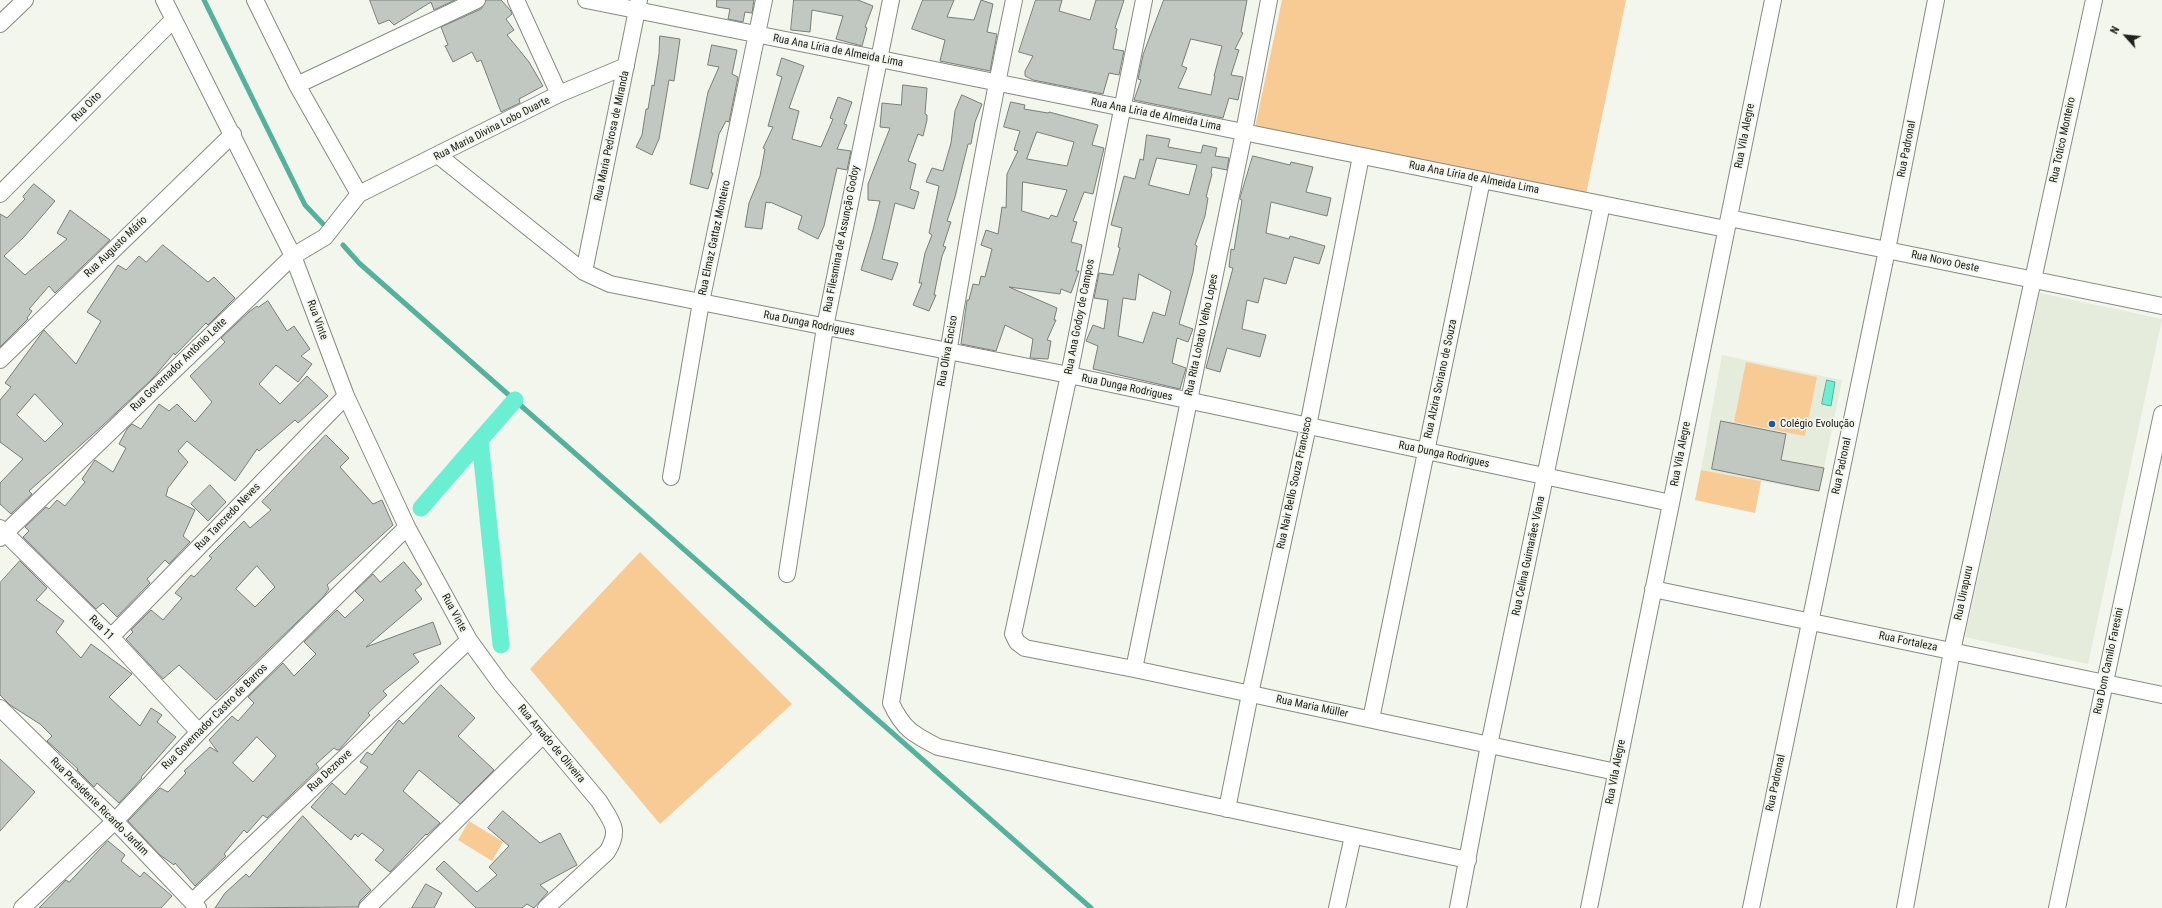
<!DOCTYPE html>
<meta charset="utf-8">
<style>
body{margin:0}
#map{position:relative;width:2162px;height:908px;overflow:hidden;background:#f2f6ec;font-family:"Roboto Condensed",sans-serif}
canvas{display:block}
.north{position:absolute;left:2106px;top:16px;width:40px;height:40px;-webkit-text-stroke:3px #f2f6ec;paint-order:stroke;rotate:297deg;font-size:11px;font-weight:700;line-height:16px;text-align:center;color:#20211e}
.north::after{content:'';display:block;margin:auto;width:14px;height:18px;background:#20211e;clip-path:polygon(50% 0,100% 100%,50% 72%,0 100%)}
</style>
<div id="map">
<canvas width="2162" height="908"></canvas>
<div class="north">N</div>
</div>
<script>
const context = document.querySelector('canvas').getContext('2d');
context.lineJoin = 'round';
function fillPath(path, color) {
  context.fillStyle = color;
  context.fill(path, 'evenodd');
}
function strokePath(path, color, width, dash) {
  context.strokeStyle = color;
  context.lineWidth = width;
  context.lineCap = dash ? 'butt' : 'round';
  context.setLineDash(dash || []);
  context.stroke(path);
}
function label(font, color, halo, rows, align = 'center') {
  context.font = font + ' "Roboto Condensed",sans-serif';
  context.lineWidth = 3.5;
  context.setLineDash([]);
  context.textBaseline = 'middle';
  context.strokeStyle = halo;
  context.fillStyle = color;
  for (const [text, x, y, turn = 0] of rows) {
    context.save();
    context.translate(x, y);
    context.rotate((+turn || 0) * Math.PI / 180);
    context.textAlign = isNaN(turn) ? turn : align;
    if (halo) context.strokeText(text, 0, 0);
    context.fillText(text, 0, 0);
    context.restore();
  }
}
fillPath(new Path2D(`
 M2040,293L2162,319L2088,664L1965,637Z
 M1722,355L1842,380L1819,492L1701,470Z`), '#e5ecdb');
fillPath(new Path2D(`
 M1282,0H1626L1586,194L1255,127Z
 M1746,362L1817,377L1805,436L1734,422Z
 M1701,470L1761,481L1755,513L1695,500Z
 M640,552L792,704L660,824L530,669Z
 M469,821L503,842L492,861L458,840Z`), '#f8cb95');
const water = new Path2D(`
 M1827,380L1835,382L1831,406L1822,404Z`);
fillPath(water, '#6aefd2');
strokePath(water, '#54b19c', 1);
strokePath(new Path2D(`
 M204,0L305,205L324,225
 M343,245L359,263L1091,908`), '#54b19c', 5);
strokePath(new Path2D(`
 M421,508L480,440
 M501,645L480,440L515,400`), '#6aefd2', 17);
const building = new Path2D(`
 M370,0H455L434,10L431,2L394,25L389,20L379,24Z
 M486,0H501L511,11L512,14L506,19L514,30L507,35L529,62L543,86L519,99L520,103L501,112L481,60L477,62L472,52L453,62L445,46L448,45L441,27L481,9Z
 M717,0H754L752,13L745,12L743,22L728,19L730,9L717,7Z
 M794,0H858L873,6L865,27L867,28L862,46L836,39L843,16L812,10L810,32L791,30Z
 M923,0H954L947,17L974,20L981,0L993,4L987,32L997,34L990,71L940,61L945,40L912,29Z
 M1036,0H1062L1059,11L1090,20L1096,0H1124L1115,28L1117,29L1113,49L1124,51L1119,75L1109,73L1103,94L1033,80L1025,76V71L1033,56L1019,52Z
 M1164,0H1247L1241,32L1243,33L1235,49L1239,50L1231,75L1243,77L1238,100L1229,98L1223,118L1134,100L1141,80L1138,79L1143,55ZM1191,39L1222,46L1214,76H1215L1211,95L1178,88L1187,68L1182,66Z
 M660,36L680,39L674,81L669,80L659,139L652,155L636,147L642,135L646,109H648L652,85L654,86L659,54Z
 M712,45L737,50L732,74L738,77L729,122L726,121L719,134L711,173H713L708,189L690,184L708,92L719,67L708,65Z
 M782,58L804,66L789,108L799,111L792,139L821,147L833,119L830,118L838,97L852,102L844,124L847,125L837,149L851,151L847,170L837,168L824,226L818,239L798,229L802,216L770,202V203L766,202L762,229L745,227L749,203L760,176L765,149L763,148L773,127L768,126L782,77L777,75Z
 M903,85L927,88L925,114L927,115V120L923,136L918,134L908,161L916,164L910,189L919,192L914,209L895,203L882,259L898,263L892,280L861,270L873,230L880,201L868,200V184L890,128L880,127L882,103L901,105Z
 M962,95L982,104L975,122L971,144H968L955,197L947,221L951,222L943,246L946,247L942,256L934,295H936L929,311L913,305L922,283H919L925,253L932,235L929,233L939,186L926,182L932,168L943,171L951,143L955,111Z
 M1011,102L1025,105L1024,109L1048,113L1049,112L1098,125L1092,145L1104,148L1093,194L1084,192L1073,221L1077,222L1071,242L1082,245L1076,271H1079L1071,293L1061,289L1060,294L1009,287L1057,308L1054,320H1056L1047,340L1051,341L1048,359L1030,358L1033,339L1005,325L996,351L961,344L967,300H969L973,284L979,285L981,276L985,277L992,249L981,245L986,230L998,234L1002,207L1006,208L1007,174L1018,151L1014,150L1020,131L1004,127ZM1037,132L1074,142L1067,166L1027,159ZM1023,182L1067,190L1057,217L1051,215L1049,219L1022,211Z
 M1147,135L1170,139L1168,147L1201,153L1203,145L1217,148L1215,156L1229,158L1227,170L1212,167L1211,173L1212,174L1206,197L1208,198L1205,216L1195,245L1197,246L1193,272L1179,324L1193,329L1188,342L1177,338L1172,363L1186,368L1180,389L1093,369L1098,346L1086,341L1093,325L1104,329L1108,300L1094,298L1099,273L1113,275L1120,248L1118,247L1122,228L1111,225L1124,176L1135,179L1140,159L1143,160ZM1157,158L1197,165L1189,195L1149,185ZM1139,274L1171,291L1165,316L1153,312L1143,343L1118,336L1123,298L1135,300Z
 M1253,156L1290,165L1291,162L1313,167L1306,192L1331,198L1327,216L1271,202L1266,233L1289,239L1290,236L1325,246L1319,264L1294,257L1286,284L1264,278L1258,303L1247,300L1242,329L1266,335L1260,357L1227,348L1220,372L1206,368L1233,268L1229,267L1231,249L1234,250L1242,200L1240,199Z
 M34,184L55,201L24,237L4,256L25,275L67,239L57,233L70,210L110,240L55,293L49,286L29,309L32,311L27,318L28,319L0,347V214L7,218L25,199L23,197Z
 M163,245L208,282L214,277L235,298L208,325L206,323L175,355L174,353L153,378L101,427L29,491L32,494L11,514L0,504V483L23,459L0,442V400L11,387L5,383L44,330L76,364L101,321L87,312L118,265L126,270L139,256L146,262ZM35,394L63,424L45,442L17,415Z
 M268,301L287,331L294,326L310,349L301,356L312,364L298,382L276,365L259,384L280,404L307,376L328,396L298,423L295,420L259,451L257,449L235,481L187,441L178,451L188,462L168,488L166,496L195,510L183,536L190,542L169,564L165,560L147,579L150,583L117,617L103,603L96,609L23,537L29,531L25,527L46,507L49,509L57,500L65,506L85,482L82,479L95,460L113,472L126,448L119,444L127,429L132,424L141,429L159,404L169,411L177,404L195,422L212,402L190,376L225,342L221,338L249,312L257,306L258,307Z
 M1721,421L1786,434L1781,460L1824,468L1819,491L1712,469Z
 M326,435L349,458L340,467L373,504L382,500L393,525L327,585L329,589L323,597L216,700L179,665L163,679L126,639L133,632L131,630L151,610L163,620L182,598L175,593L191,575L194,577L212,558L209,556L244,521L250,528L271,510L262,502ZM257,566L275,587L255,607L236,589Z
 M210,485L226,502L208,521L191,504Z
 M20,561L47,588L36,600L64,621L56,632L81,658L91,644L132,674L109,697L140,726L151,708L162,715L157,722L176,737L141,777L142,778L119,803L97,783L94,787L77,770L78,769L47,741L52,736L40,724L10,705L0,695V583Z
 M404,562L422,584L415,590L422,599L366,647L433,622L441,644L413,654L419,662L383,691L387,695L368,713L370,715L339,750H337L334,748L316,764L319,768L267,818L263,815L247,833L244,830L224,854L226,856L195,886L175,863L174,865L160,855L128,821L160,788L168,792L186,773L184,771L210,747L218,752L209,740L232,716L238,721L254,703L248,697L283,663L294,676L316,654L304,642L337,610L345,618L364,600L355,591L373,574L380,582ZM257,737L276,756L253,782L233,763Z
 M441,685L475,718L458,736L494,770L460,804L419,770L403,791L440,823L427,835L426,834L390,872L375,860L384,850L362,833L358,837L355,834L351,840L311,807L332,783L345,795L368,767L360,762L367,752L372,755L399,720L403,724Z
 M0,759L35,792L0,831Z
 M503,811L540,843L560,833L577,865L540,885L548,892L534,908L527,904L522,908H476L436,869L444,861L477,892L497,875L489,867L509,846L488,828Z
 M303,816L371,890L360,901L358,907L215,908L225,893L246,874L249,877Z
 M108,841L125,855L121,861L140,877L144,872L172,896L161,908H39L66,880L69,882Z
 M426,884L442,893L434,908H412Z`);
fillPath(building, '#c0c8c1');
strokePath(building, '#787f79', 1);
const minor = new Path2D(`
 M164,0L293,256L346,396L407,527L469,640L501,684L599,801C612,822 621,830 607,852L546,908
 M255,0L297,85L359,194
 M516,0L559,94
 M586,0L1726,229
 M1014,0C965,233 929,468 891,703C903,729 913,734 938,747L1468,860
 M1144,0L1069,375L1013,634L1017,642L1025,648L1134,669L1616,772
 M0,24L25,0
 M297,85L477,0
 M439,156L584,272L610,284L1069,375L1671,503
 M0,194L173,20
 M1729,218L2162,306
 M584,272L639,0
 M0,360L233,134
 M671,477L701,302L764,0
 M0,528L111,637L199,732
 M0,538L293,256L325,237L359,194L559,94L626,66
 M787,574L825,327L891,0
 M1653,589L2162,695
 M111,637L346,396
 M1134,669L1244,132L1269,0
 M0,708L115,821L198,908
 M1371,719L1482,180
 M1227,809L1250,694L1308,426L1361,156
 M192,902L469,640
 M22,908L115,821L199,732L407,527
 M367,908L543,735
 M1337,908L1353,836
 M1458,908L1489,745L1602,204
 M1589,908L1773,0
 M1751,908L1887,250L1936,0
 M1905,908L1952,651L2094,0
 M2057,908L2162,414`);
strokePath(minor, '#878a81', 18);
strokePath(minor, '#fff', 16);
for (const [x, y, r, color] of [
 [1772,424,4,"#145aaa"]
]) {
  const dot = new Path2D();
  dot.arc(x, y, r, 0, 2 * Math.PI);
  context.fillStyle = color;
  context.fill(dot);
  strokePath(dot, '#f2f6ec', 1.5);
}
label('11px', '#20211e', '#f2f6ec', [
 ["Rua Ana Líria de Almeida Lima",838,51,11],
 ["Rua Oito",87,107,-45],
 ["Rua Ana Líria de Almeida Lima",1156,115,11],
 ["Rua Maria Divina Lobo Duarte",492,129,-27],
 ["Rua Maria Pedrosa de Miranda",612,136,-78],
 ["Rua Vila Alegre",1745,136,-79],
 ["Rua Totico Monteiro",2063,140,-78],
 ["Rua Padronal",1907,149,-79],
 ["Rua Ana Líria de Almeida Lima",1474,178,11],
 ["Rua Elmaz Gattaz Monteiro",715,238,-78],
 ["Rua Filesmina de Assunção Godoy",842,239,-79],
 ["Rua Augusto Mário",116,247,-44],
 ["Rua Novo Oeste",1945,262,12],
 ["Rua Ana Godoy de Campos",1080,317,-79],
 ["Rua Vinte",317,320,70],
 ["Rua Dunga Rodrigues",809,324,11],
 ["Rua Rita Lobato Velho Lopes",1202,335,-78],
 ["Rua Oliva Enciso",948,351,-80],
 ["Rua Governador Antônio Leite",179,365,-44],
 ["Rua Alzira Soriano de Souza",1441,379,-78],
 ["Rua Dunga Rodrigues",1127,388,12],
 ["Rua Vila Alegre",1681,454,-79],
 ["Rua Dunga Rodrigues",1444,455,12],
 ["Rua Padronal",1842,466,-78],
 ["Rua Nair Bello Souza Francisco",1295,483,-78],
 ["Rua Tancredo Neves",228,517,-46],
 ["Rua Celina Guimarães Viana",1529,556,-78],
 ["Rua Uirapuru",1964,593,-78],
 ["Rua Vinte",454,613,62],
 ["Rua 11",101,628,45],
 ["Rua Fortaleza",1908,642,12],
 ["Rua Dom Camilo Faresini",2109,661,-78],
 ["Rua Maria Müller",1312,707,12],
 ["Rua Governador Castro de Barros",215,717,-45],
 ["Rua Amado de Oliveira",551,744,50],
 ["Rua Deznove",330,771,-43],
 ["Rua Vila Alegre",1616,772,-79],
 ["Rua Padronal",1776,783,-78],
 ["Rua Presidente Ricardo Jardim",99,807,45]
]);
label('11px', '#20211e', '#f2f6ec', [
 ["Colégio Evolução",1780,424]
], 'left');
</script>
